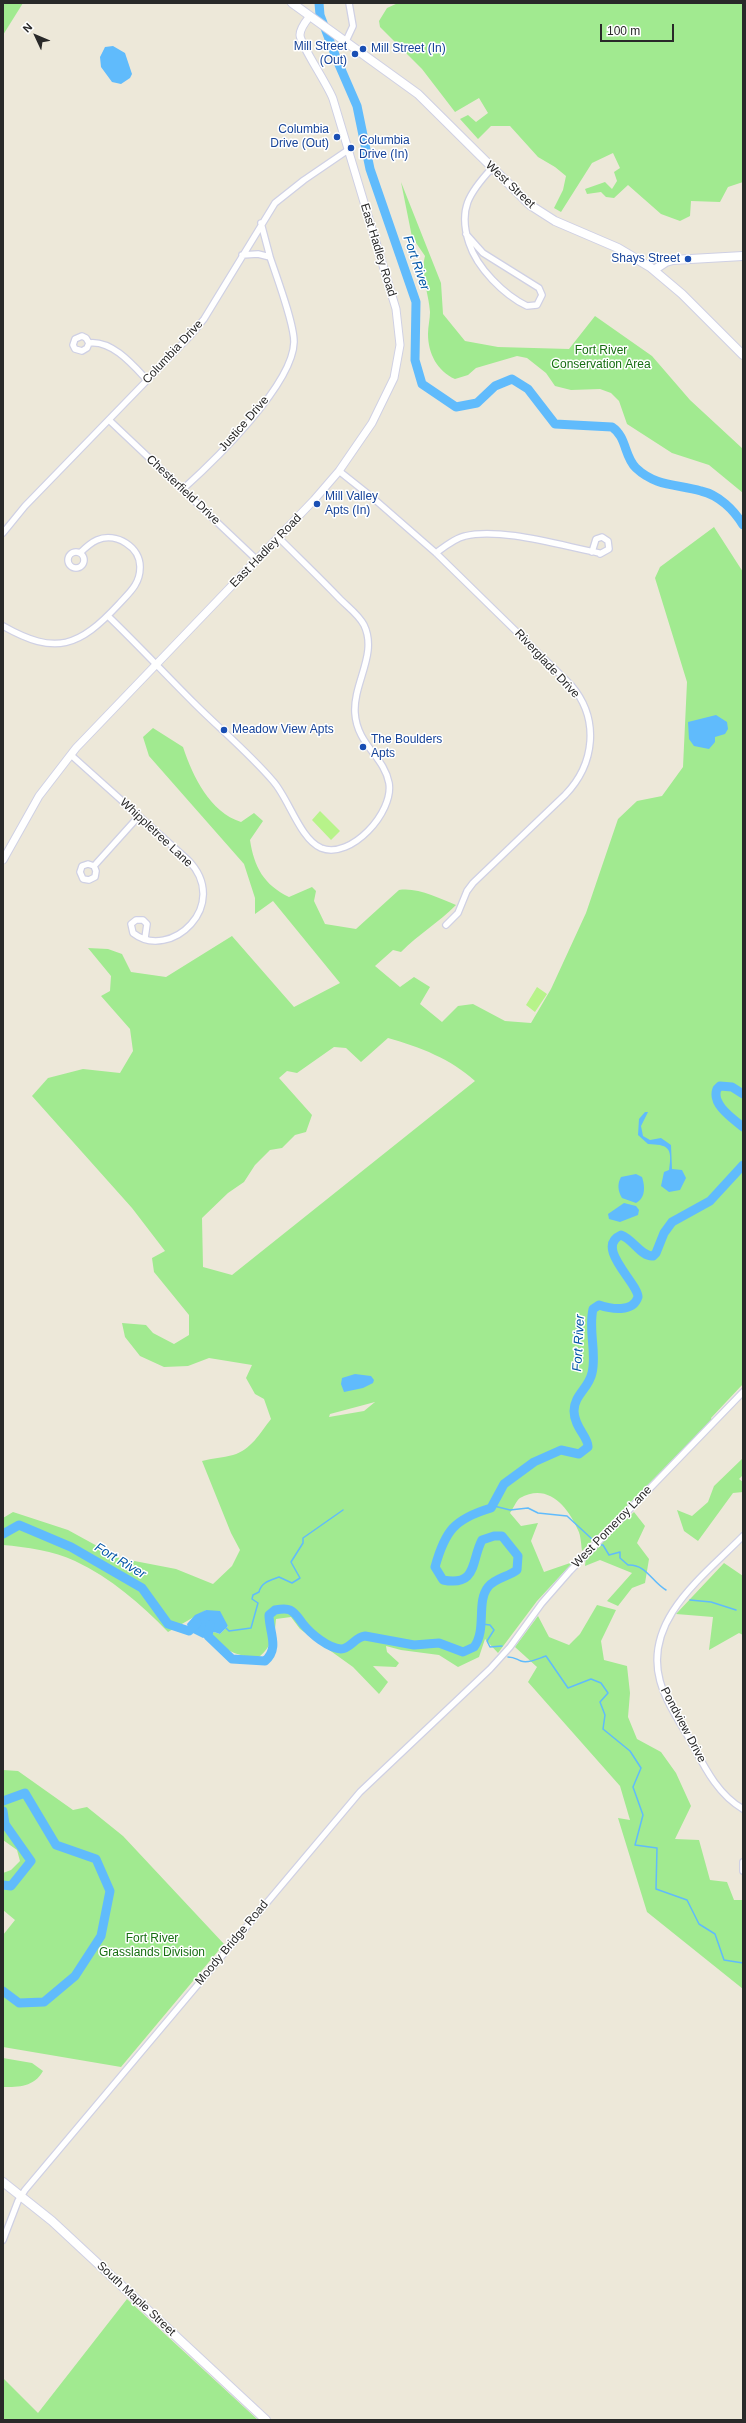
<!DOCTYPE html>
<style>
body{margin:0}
#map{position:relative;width:746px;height:2423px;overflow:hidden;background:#ede8d9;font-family:Helvetica,sans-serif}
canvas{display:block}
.frame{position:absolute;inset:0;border:4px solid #292929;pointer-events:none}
.north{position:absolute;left:16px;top:16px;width:40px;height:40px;-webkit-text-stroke:3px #fff;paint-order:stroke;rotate:314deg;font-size:11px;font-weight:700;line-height:16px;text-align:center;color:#292929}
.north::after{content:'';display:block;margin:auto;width:14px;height:18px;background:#292929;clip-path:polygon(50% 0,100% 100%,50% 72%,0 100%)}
.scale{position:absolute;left:600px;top:24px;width:74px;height:18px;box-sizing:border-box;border:2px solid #292929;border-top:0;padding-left:5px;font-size:12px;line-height:14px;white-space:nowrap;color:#292929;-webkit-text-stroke:3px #fff;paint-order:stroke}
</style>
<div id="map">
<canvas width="746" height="2423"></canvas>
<div class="frame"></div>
<div class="north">N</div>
<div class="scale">100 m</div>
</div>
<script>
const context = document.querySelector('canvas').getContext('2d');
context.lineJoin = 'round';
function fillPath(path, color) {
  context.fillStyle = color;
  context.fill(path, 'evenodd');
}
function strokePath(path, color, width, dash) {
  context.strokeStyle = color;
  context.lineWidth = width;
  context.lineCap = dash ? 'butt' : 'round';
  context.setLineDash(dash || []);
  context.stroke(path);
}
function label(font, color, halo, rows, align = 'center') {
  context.font = font + ' Helvetica,sans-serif';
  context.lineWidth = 3;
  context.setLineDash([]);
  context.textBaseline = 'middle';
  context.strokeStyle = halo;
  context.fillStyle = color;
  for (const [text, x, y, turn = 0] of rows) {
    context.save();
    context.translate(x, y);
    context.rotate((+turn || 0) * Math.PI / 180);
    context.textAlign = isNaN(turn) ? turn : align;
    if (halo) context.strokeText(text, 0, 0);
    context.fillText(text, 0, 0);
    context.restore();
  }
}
fillPath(new Path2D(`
 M3,3H23L3,35Z
 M398,3H743V182L728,187L720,202L691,201L690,216L680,221L661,214L628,185L614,198L606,197L601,192L587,194L585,189L605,182L612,189L617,181L614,172L620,168L613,153L592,163L561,212L554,208L563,190L566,176L555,167L538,157L510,126H491L478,139L460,119L468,115L476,122L488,113L479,98L455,112L422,69L380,27L379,21L387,8Z
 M401,182L441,283L443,314L465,341L498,347L569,349L595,316L652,356L690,400L743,449V493L709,465L672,453L627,424L619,401L611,393L600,389L571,390L555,386L546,373L527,358L517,356L476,368L468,375L455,379C437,371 428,353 428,334C428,326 430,319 430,312C429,293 420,275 425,256L412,237Z
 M714,527L743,572V1384L711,1418L712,1420L582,1551C581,1544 581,1536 578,1530C568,1507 548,1482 520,1498C516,1501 513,1509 510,1513L521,1526L538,1523L531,1541L544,1572L573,1562L537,1601L498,1653L485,1639L479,1657L458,1667L439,1655L401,1650L386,1646L387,1652L399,1663L396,1667L373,1666L388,1682L379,1694L353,1667L300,1629L291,1617L276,1619L275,1629L269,1633C274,1643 265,1652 258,1658C233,1655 228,1651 208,1636L214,1632L220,1634L228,1626L206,1610L168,1632C141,1604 111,1578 75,1561C54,1551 26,1547 3,1545V1518L13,1512L68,1530L119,1558L176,1569L213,1584L232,1566L240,1550L231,1533L202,1461C212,1458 223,1458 233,1455C251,1450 260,1433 271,1419L264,1399L255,1394L246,1378L252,1365L209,1358L188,1366L164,1367L140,1356L125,1337L122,1323L146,1325L153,1333L174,1344L189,1335V1315L154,1272L152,1258L165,1251L132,1208L32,1096L48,1078L83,1069L120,1073L133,1051L130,1029L101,996L110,991L111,976L88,948L108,949L122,954L131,972L166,977L232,936L294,1007L340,983L273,901L255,914V898L244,864L149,756L143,737L153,728L183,747C193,777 210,812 241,822L254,813L263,821L250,840C254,867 264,885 289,897L312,887L316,891L314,901L325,924L356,929L399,890C417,887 439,898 456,905C438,923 419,934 401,952L393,950L375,966L400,987L414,977L430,987L420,1004L442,1022L458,1006L473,1004L505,1021L531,1023L551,989L586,913L618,819L637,801L662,796L683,767L687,682L655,578L660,567ZM388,1038C420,1047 451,1059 475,1081L232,1275L203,1267L202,1218L228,1193L244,1182L255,1165L270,1150L282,1148L295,1135L306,1132L312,1115L279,1078L287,1071L297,1073L334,1047L346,1048L361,1062ZM375,1402L364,1411L329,1417L330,1414Z
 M743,1458V1475L739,1479L743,1482V1492L733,1493L698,1541L684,1531L677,1510L692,1516L708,1502L714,1486Z
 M634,1512L645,1526L637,1543L649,1559L645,1583L632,1588L618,1606L607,1601L632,1573L600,1560L585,1566L586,1557Z
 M724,1563L743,1576V1635L739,1633L709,1650L713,1617L676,1614Z
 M597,1605L616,1610L601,1641L604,1660L627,1666L630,1693L628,1717L637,1739L661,1752L676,1773L691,1806L675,1839L699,1840L710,1880L727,1882L734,1900H743V1989L647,1912L618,1818L630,1820L620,1786L528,1682L537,1667L515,1647L538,1616L549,1637L569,1645L580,1634Z
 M3,1770L18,1771L73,1810L87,1807L123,1836L224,1944L121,2067L3,2047V1935L15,1920L3,1910V1873L11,1870L20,1861L17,1850L3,1840Z
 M3,2058L32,2063L43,2071C34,2087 19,2087 3,2087Z
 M127,2299L258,2420H3V2378L38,2413Z`), '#a1ea90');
fillPath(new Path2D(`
 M320,811L340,831L331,840L312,820Z
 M537,987L547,994L535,1012L526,1005Z`), '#b7f38a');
fillPath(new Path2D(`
 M113,46L125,53L132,74L130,78L121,84L112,82L101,67L100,57L105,47Z
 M716,715L727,722L728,729L725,734L715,737V742L709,749L694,746L689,739L688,722Z
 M645,1112H648L641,1126L643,1136L650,1140L661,1138L671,1145L672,1169L682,1170L686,1178L680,1190L669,1192L661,1186L664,1172L669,1170C673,1146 667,1145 648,1144L638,1135L639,1119Z
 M636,1174L642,1177C645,1186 646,1198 636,1203L622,1198C618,1191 617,1184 621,1177Z
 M624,1203L636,1206L639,1210L638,1215L620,1222L609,1219L608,1214Z
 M355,1374L371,1376L374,1380L373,1383L363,1388L344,1392L341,1384L342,1378Z
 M206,1610L220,1611L228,1626L220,1634L214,1632L203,1638L189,1631L187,1624L195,1615Z`), '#60bbfc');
strokePath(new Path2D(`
 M494,1506L510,1510L528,1508L538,1513L567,1516L592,1539
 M599,1545H603L609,1555L620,1552V1558L628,1565C646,1564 652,1582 666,1590
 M690,1600L711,1602L736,1610
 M482,1624L490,1625L494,1630L487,1641L490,1647L502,1646
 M226,1628L229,1631L251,1628L258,1603L252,1599L253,1595L259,1592C261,1582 271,1580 279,1577L292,1583L300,1578L291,1562L303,1543V1538L343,1510
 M508,1657C514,1657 516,1659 521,1661C529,1664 539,1658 546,1656L568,1688L591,1679L601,1683L608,1693L600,1702L605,1715L603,1729L630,1751L641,1768L633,1787L643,1815L635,1845L657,1848L656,1889L687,1900L699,1924L715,1934L724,1960L743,1963`), '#60bbfc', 1.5);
strokePath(new Path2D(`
 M319,3L320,15L337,60L357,106L370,169L416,302L415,360L422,384L456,407L477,403L495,386L512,379L528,389L555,424L612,427C627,437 624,457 636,468C656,487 678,484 701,491C719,495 734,510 743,525
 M743,1094L732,1087L720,1086L717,1089C711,1104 732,1118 743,1127
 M3,1534L19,1525L71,1547L142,1588L168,1624L189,1631L197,1623
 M210,1625L208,1636L232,1659L265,1661C280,1648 269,1632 269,1615L275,1610C280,1609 286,1608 290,1610C296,1613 299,1619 303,1624C311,1634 328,1648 341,1649C350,1649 355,1637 365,1636L414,1645L439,1643L463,1652L474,1647C487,1630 476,1602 488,1587C495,1578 508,1577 517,1570L518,1556L502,1536H494L482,1540C471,1560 478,1587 443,1580L435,1567C445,1531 454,1519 491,1508L504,1484L534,1462L561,1450L579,1454L588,1447C589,1438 574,1427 574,1411C574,1395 589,1388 592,1373C597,1353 588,1330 593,1309L599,1305C611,1309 633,1313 638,1297C638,1283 594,1247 621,1235C633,1239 641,1257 653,1256L656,1253L664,1233L672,1222L710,1201L743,1165
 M3,1801L25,1793L56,1845L96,1859L110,1891L101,1936L75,1976L44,2002L19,2003L3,1991
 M3,1811L5,1824L31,1861L11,1886L3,1885`), '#60bbfc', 9);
const minor = new Path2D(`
 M346,41L353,26L349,3
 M261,223L270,257
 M466,234L483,253L539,288L542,295L537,305L527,306C504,295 477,268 469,243C458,209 469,193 492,168
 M89,343L87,348L82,351L75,349L73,345L75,339L82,336L86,338L89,343C112,340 133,365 147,380
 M109,420L257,560
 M339,471L373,498L436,553L571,685C600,719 595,764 565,795L473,883L467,891L458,913L446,925
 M183,489C214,461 293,385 294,342C294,323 277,278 270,257L258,254L242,255
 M3,533L25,506L191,335L204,319L275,203L304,180L348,150
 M68 560a8 8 0 1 1 16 0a8 8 0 1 1-16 0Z
 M436,553C444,547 455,538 465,536C500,527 562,546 599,553L600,554L609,549L608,541L602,537L596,539L592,552
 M108,616C137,644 165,674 194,703C220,729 249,753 273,781C289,799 300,839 321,848C351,860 394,812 389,783C384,756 357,745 355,713C353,683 378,654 364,625C359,615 348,607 340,599C320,578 299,558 279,538
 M3,626C56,656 79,647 119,604C129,593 140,584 140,568C141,547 116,532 97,540C90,543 85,548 80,553
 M71,755L188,860C232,905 170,962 133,933L131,924L136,920H143L147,924L145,938
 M94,866L96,871L95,877L89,880L83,879L80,872L82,866L88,864L94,866L139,816
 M743,1536C705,1575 643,1619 660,1681C666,1702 679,1721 690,1740C704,1766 717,1794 743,1809
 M743,1862V1871
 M3,2240L18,2201L25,2190L360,1792L490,1669L510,1647L542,1603L570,1571L743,1392`);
const tertiary = new Path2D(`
 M3,860L39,796L76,748L314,500L339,471L372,423L394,378L400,345L396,309L333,99C328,85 300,44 300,35C300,28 306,21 310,16`);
const secondary = new Path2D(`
 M292,3L418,94L530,205L555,221L618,248L650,267L682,294L743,355
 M654,270L666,262L673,260L743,256
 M3,2182L52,2221L266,2420`);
strokePath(minor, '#cfd0e4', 8);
strokePath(tertiary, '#cfd0e4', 9);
strokePath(secondary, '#cfd0e4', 10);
strokePath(minor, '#fff', 5.5);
strokePath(tertiary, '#fff', 7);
strokePath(secondary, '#fff', 8);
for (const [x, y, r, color] of [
 [363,49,4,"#1a4fb4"],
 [355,54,4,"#1a4fb4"],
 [337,137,4,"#1a4fb4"],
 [351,148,4,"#1a4fb4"],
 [688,259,4,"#1a4fb4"],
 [317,504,4,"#1a4fb4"],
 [224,730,4,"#1a4fb4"],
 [363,747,4,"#1a4fb4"]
]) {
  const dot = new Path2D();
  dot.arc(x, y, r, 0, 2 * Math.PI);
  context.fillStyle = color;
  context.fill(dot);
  strokePath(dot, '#fff', 1.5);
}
label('12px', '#164399', '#fff', [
 ["Mill Street",347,47,"right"],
 ["(Out)",347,61,"right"],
 ["Mill Street (In)",371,49],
 ["Columbia",329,130,"right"],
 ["Drive (Out)",329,144,"right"],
 ["Columbia",359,141],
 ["Drive (In)",359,155],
 ["Shays Street",680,259,"right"],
 ["Mill Valley",325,497],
 ["Apts (In)",325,511],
 ["Meadow View Apts",232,730],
 ["The Boulders",371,740],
 ["Apts",371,754]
], 'left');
label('12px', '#292929', '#fff', [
 ["West Street",510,185,43],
 ["East Hadley Road",378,250,73],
 ["Columbia Drive",173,352,-47],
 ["Justice Drive",244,424,-49],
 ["Chesterfield Drive",183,490,43],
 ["East Hadley Road",266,551,-46],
 ["Riverglade Drive",547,664,47],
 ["Whippletree Lane",156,833,43],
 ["West Pomeroy Lane",612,1527,-46],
 ["Pondview Drive",683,1725,62],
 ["Moody Bridge Road",232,1943,-50],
 ["South Maple Street",136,2299,43]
]);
label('12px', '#176e12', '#fff', [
 ["Fort River",601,351],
 ["Conservation Area",601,365],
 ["Fort River",152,1939],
 ["Grasslands Division",152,1953]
]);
label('italic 13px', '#0055a7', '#fff', [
 ["Fort River",416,263,71],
 ["Fort River",579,1343,-87],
 ["Fort River",120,1561,31]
]);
</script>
